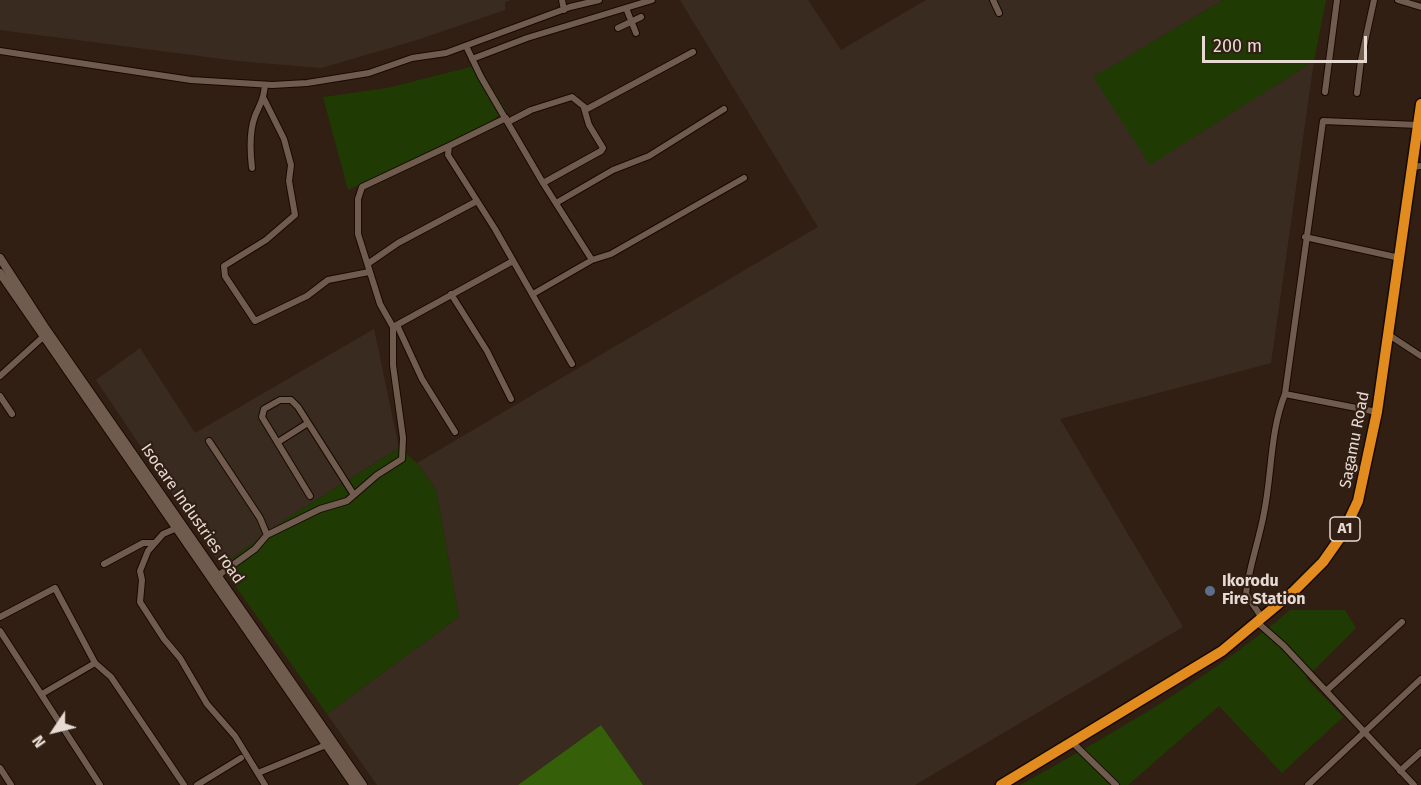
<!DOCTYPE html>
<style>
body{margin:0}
#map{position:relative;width:1421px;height:785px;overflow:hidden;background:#311f14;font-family:"Fira Sans",sans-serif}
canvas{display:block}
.north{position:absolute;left:24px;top:701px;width:60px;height:60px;-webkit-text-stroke:4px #311f14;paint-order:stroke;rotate:235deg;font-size:16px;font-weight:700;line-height:24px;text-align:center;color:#e6dad3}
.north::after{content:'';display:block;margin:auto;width:21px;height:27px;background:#e6dad3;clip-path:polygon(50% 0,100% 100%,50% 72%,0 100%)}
.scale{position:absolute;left:1202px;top:36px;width:165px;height:27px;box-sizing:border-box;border:3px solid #e6dad3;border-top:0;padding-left:8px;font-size:18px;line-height:21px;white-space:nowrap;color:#e6dad3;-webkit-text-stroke:4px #311f14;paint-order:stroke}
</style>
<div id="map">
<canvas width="1421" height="785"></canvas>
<div class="north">N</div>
<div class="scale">200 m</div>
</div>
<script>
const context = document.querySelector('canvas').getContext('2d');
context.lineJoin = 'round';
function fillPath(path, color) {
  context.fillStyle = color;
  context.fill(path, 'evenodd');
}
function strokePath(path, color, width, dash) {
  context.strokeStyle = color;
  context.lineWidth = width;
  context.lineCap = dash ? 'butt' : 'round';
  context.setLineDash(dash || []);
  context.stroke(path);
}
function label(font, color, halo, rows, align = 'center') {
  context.font = font + ' "Fira Sans",sans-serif';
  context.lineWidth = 4.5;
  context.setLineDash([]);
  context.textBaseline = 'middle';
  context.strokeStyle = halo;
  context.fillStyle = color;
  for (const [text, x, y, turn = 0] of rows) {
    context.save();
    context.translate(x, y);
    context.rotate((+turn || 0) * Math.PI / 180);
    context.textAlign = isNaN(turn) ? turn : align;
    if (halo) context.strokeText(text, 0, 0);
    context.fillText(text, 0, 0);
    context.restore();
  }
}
fillPath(new Path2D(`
 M0,0H511L505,2V10L417,40L321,68L238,61L0,30Z
 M680,0H808L841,50L926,0H1223L1094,77L1150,164L1314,61L1271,363L1060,419L1183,627L915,785H643L601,725L518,785H377L327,714L459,617L436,490L417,463L818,227Z
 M374,329L399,448L289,517L221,566L96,380L140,348L195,433Z`), '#3a2b21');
fillPath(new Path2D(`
 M1223,0H1326L1314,61L1150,165L1093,77Z
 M478,65L506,110L490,122L348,190L323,97L387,88Z
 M399,448L417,463L436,490L459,617L327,714L221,566L289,517Z
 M1290,610H1345L1356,628L1306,678L1343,717L1282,773L1219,706L1128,785H1020C1113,733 1209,679 1290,610Z`), '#1f3a03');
fillPath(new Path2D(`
 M601,725L643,785H518Z`), '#355f09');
const minor = new Path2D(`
 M562,0L564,10
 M993,0L999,13
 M1398,0L1421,7
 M626,8L636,33
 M618,28L641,17
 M466,46L481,77L543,183L592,260
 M0,51L191,80L272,85L307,83L369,73L412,58L446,53L570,7L599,0
 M472,59L527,38L652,0
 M1325,92L1337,0
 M1357,93L1361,60L1374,0
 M264,99L284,139L291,165L289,181L295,215L266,240L224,266L225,276L255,321L307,296L328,280L369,272
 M506,118L449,146L448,155L495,229L572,364
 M508,122L531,110L572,97L587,109L693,52
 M1412,167L1421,166
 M252,168C250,151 249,132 255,116C261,102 263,101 265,85
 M543,183L601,151L603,148L589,125L584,108
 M556,203L613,170L649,156L724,109
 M1305,237L1400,258
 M369,263L398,243L477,201
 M451,294L487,351L511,399
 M533,294L592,260L611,254L744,178
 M397,325L422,379L455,432
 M393,327L513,261
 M1389,335L1421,356
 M0,376L43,337
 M1285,394L1377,412
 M0,396L12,414
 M209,441L260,518L267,535L255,549L216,577
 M278,442L308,423
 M310,496L262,417L264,409L280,400H291L298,407L354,495
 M179,527L163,534L148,551L140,571L142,580L140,602L164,639L180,658L207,704L235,736L265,785
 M267,535L320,509L347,501L377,475L402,459L403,438L393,365V327L380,304L358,234V199L362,187L449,146
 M104,564L143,543H154
 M0,617L55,588L95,663L111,677L184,785
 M1262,618L1246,594C1249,566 1259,541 1264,513C1272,474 1270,431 1285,394L1323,121L1418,125
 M1258,623L1284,646L1414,785
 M0,631L100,785
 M1326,691L1402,622
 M42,694L95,663
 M1072,742L1116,785
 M0,768L11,785
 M1400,771L1421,752
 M258,773L326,745
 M197,785L241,758
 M1308,785L1421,679`);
const tertiary = new Path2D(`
 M0,258L44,326L363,785
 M0,273L354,785`);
const trunk = new Path2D(`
 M1001,785L1222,651L1294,591L1323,562L1342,535L1358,501L1377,412L1421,104`);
strokePath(minor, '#180901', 8);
strokePath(tertiary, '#180901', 10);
strokePath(trunk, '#180901', 13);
strokePath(minor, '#705c4e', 6);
strokePath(tertiary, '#705c4e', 8);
strokePath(trunk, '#e28b1e', 10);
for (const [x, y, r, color] of [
 [1210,591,6,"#5c6f8a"]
]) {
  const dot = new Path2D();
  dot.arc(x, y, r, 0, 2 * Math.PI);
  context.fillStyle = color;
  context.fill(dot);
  strokePath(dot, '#311f14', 2);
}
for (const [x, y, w] of [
 [1345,529,30]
]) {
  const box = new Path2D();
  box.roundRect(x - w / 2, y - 12, w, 24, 4.5);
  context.fillStyle = '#311f14';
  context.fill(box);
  strokePath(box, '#e6dad3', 1.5);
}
label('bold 15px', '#e6dad3', null, [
 ["A1",1345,529]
]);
label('16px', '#e6dad3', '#311f14', [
 ["Sagamu Road",1355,440,-79],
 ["Isocare Industries road",192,514,55]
]);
label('bold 16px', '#e6dad3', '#311f14', [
 ["Ikorodu",1222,582],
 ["Fire Station",1222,600]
], 'left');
</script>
